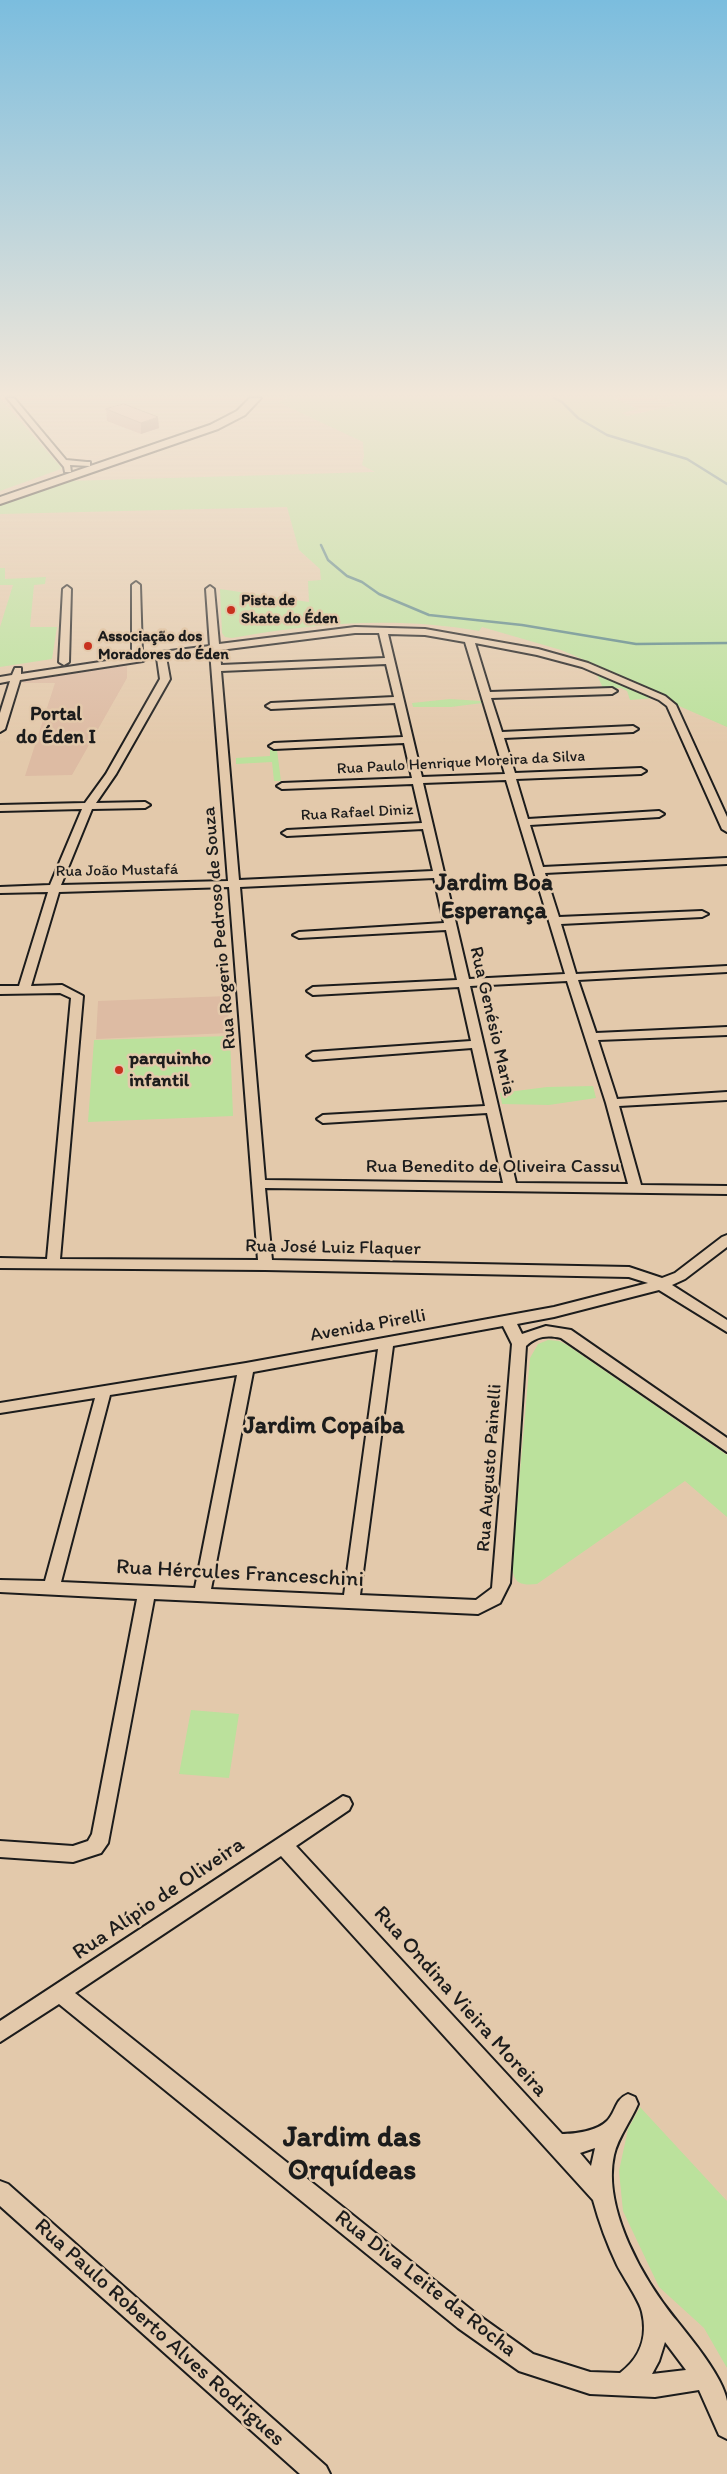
<!DOCTYPE html>
<meta charset="utf-8">
<style>
body{margin:0}
canvas{display:block;background:#e3c9ab}
</style>
<canvas width="727" height="2474"></canvas>
<script>
const context = document.querySelector('canvas').getContext('2d');
context.lineJoin = 'round';
function fillPath(path, color) {
  context.fillStyle = color;
  context.fill(path, 'evenodd');
}
function strokePath(path, color, width, dash) {
  context.strokeStyle = color;
  context.lineWidth = width;
  context.lineCap = dash ? 'butt' : 'round';
  context.setLineDash(dash || []);
  context.stroke(path);
}
function label(font, color, halo, rows, align = 'center') {
  context.font = font + ' Itim,sans-serif';
  context.lineWidth = 5;
  context.setLineDash([]);
  context.textBaseline = 'middle';
  context.strokeStyle = halo;
  context.fillStyle = color;
  for (const [text, x, y, turn = 0] of rows) {
    context.save();
    context.translate(x, y);
    context.rotate((+turn || 0) * Math.PI / 180);
    context.textAlign = isNaN(turn) ? turn : align;
    if (halo) context.strokeText(text, 0, 0);
    context.fillText(text, 0, 0);
    context.restore();
  }
}
fillPath(new Path2D(`
 M127,666V678L72,775L25,776L55,683H23L22,681L29,678Z
 M228,996L229,1033L96,1039L98,1001Z`), '#ddbba3');
fillPath(new Path2D(`
 M0,398L61,467V469L0,491Z
 M287,398H614L638,409L622,413L627,416L676,405L655,398H727V727L679,706L648,687L561,650L482,627L479,631C396,616 314,623 232,638L225,637L222,633L220,589L309,602L308,581L321,580L320,569L299,550L287,507L0,514V504L67,481L375,472L362,465L364,456L363,442L278,402Z
 M0,568H5V579L46,577L45,584L34,585L30,627H57L52,659L0,667V627L13,585H0Z
 M596,673L655,698L630,700L627,691L621,688H603Z
 M450,699L481,701L482,703L451,707H413L412,703Z
 M270,750H277L281,781H274L272,762L236,764V758L270,756Z
 M230,1036L233,1116L88,1122L94,1040Z
 M593,1086L596,1098L549,1105L502,1104L500,1093L547,1087Z
 M548,1340L559,1341L567,1345L727,1455V1517L685,1481L537,1584C518,1586 513,1582 512,1563L530,1358L538,1344Z
 M191,1710L239,1714L229,1778L179,1774Z
 M640,2107L727,2201V2368L704,2328L659,2287L623,2211L619,2171L628,2129Z`), '#bbe19c');
strokePath(new Path2D(`
 M554,398L562,402L578,418L607,435L687,459L727,484
 M321,545L328,560L347,576L362,582L379,594L429,615L522,625L636,644L727,643`), '#548487', 2.5);
const street = new Path2D(`
 M7,398H14L66,460L87,462H90V466L70,465L71,472H65L64,467Z
 M136,582L140,585L142,652L137,655L132,652V585Z
 M67,586L71,589L69,662L64,665L59,662L63,589Z
 M210,586L214,589L219,644L355,627L425,629L538,649L588,663L665,696L676,705L727,817V832L722,829L667,706L659,700L582,667L537,655L475,643L490,692L612,688L617,691L612,694L491,698L502,732L633,726L638,729L633,732L504,738L515,773L641,768L646,771L641,774L516,779L528,819L659,811L664,814L659,817L530,825L543,867L727,858V864L545,873L559,917L702,911L708,914L702,917L561,924L576,974L727,966V972L578,980L596,1033L727,1027V1035L598,1040L617,1099L727,1092V1100L619,1106L641,1185L727,1186V1194L265,1188L272,1260L629,1267L662,1278L675,1273L722,1237L727,1235V1247L685,1279L672,1285L727,1320V1332L659,1290L554,1317L517,1324L522,1334L546,1326L571,1330L727,1438V1452L561,1338C547,1335 537,1336 526,1346L510,1583L500,1603L478,1614L154,1599L108,1843L101,1853L73,1862L0,1857V1841L73,1846L88,1841L92,1834L137,1599L0,1592V1580L45,1581L95,1398L0,1413V1403L246,1363L554,1307L648,1283L629,1277L265,1270L0,1268V1258L47,1259L71,998L60,993L0,994V986H19L48,892L0,893V887L50,885L82,809L0,811V805L85,803L106,774L160,679L157,658H146V654L210,646L206,589ZM355,633H379L385,658L221,665L220,650ZM388,634L425,635L465,642L505,774L422,777ZM210,651L228,881L61,885L92,809L145,808L150,805L145,802L96,803L116,774L170,679L166,657ZM386,664L394,697L271,703L266,706L271,709L395,703L403,737L274,743L269,746L274,749L404,743L412,778L282,783L277,786L282,789L413,784L422,823L287,830L282,833L287,836L423,829L433,871L239,880L221,671ZM506,780L565,974L469,979L423,783ZM434,878L444,923L299,932L293,935L299,938L446,930L457,980L313,987L307,991L313,995L459,987L471,1041L313,1052L307,1056L313,1060L472,1048L485,1106L323,1115L317,1119L323,1123L487,1113L503,1183L265,1180L240,887ZM229,887L258,1260L60,1259L83,996L62,985L31,986L59,892ZM567,981L606,1103L628,1184L516,1183L470,986ZM503,1326L512,1344L492,1588L476,1600L360,1595L393,1346ZM378,1349L344,1595L211,1589L253,1372ZM237,1375L195,1588L61,1582L110,1395Z
 M140,656L145,659L143,661L20,680L5,729L0,732V713L10,681L0,683V677L12,675L15,668H21V674Z
 M343,1796L349,1798L352,1804L349,1810L296,1846L562,2134C575,2134 597,2131 607,2121C616,2112 615,2099 628,2094L635,2097L638,2104C631,2121 618,2137 614,2155C602,2209 644,2281 677,2321C692,2340 723,2377 727,2401C727,2413 727,2426 727,2439L719,2435L699,2390L655,2397L590,2394L519,2371L458,2328L59,2004L0,2042V2021ZM281,1856L593,2200C599,2222 607,2244 617,2265C623,2277 640,2301 642,2312C648,2337 640,2358 620,2373L590,2372L533,2354L474,2312L75,1993ZM595,2148L591,2166L580,2153ZM665,2342L686,2370L652,2374L659,2361Z
 M0,2181L8,2184L326,2466L330,2474H300L0,2206Z`);
const secondary = new Path2D(`
 M250,398H261L245,415L218,429L0,504V497L210,425L237,411Z`);
strokePath(street, '#1c1c1c', 4);
strokePath(secondary, '#1c1c1c', 4);
fillPath(street, '#e3c9ab');
fillPath(secondary, '#e3c9ab');
fillPath(new Path2D(`
 M106,409L159,428L141,434L107,421Z`), '#c89a8c');
fillPath(new Path2D(`
 M158,417L159,428L141,434V423Z`), '#a37d72');
const building = new Path2D(`
 M124,404L158,417L141,423L106,409Z`);
fillPath(building, '#e9b3a3');
strokePath(building, '#a37d72', 1);
const sky = context.createLinearGradient(0, 0, 0, 745);
sky.addColorStop(0, '#7bbdde');
sky.addColorStop(0.53, '#f2e7d9');
sky.addColorStop(1, '#f2e7d900');
context.fillStyle = sky;
context.fillRect(0, 0, 727, 745);
for (const [x, y, r, color] of [
 [231,610,5,"#c8321e"],
 [88,646,5,"#c8321e"],
 [119,1070,5,"#c8321e"]
]) {
  const dot = new Path2D();
  dot.arc(x, y, r, 0, 2 * Math.PI);
  context.fillStyle = color;
  context.fill(dot);
  strokePath(dot, '#e3c9ab', 2);
}
label('bold 16px', '#1c1c1c', '#e3c9ab', [
 ["Pista de",241,601],
 ["Skate do Éden",241,619],
 ["Associação dos",98,637],
 ["Moradores do Éden",98,655]
], 'left');
label('16px', '#1c1c1c', '#e3c9ab', [
 ["Rua Paulo Henrique Moreira da Silva",461,763,-3],
 ["Rua Rafael Diniz",357,813,-3],
 ["Rua João Mustafá",117,871,-1]
]);
label('19px', '#1c1c1c', '#e3c9ab', [
 ["Rua Rogerio Pedroso de Souza",220,928,-95],
 ["Rua Genésio Maria",492,1021,77],
 ["Rua Benedito de Oliveira Cassu",493,1167],
 ["Rua José Luiz Flaquer",333,1248,1],
 ["Avenida Pirelli",368,1326,-10],
 ["Rua Augusto Painelli",490,1468,-86]
]);
label('bold 19px', '#1c1c1c', '#e3c9ab', [
 ["parquinho",129,1059],
 ["infantil",129,1081]
], 'left');
label('bold 20px', '#1c1c1c', '#e3c9ab', [
 ["Portal",56,715],
 ["do Éden I",56,738]
]);
label('22px', '#1c1c1c', '#e3c9ab', [
 ["Rua Hércules Franceschini",240,1574,3],
 ["Rua Alípio de Oliveira",159,1899,-34],
 ["Rua Ondina Vieira Moreira",460,2002,48],
 ["Rua Diva Leite da Rocha",425,2284,38],
 ["Rua Paulo Roberto Alves Rodrigues",159,2333,42]
]);
label('bold 24px', '#1c1c1c', '#e3c9ab', [
 ["Jardim Boa",494,884],
 ["Esperança",494,912],
 ["Jardim Copaíba",324,1427]
]);
label('bold 29px', '#1c1c1c', '#e3c9ab', [
 ["Jardim das",352,2139],
 ["Orquídeas",352,2172]
]);
</script>
